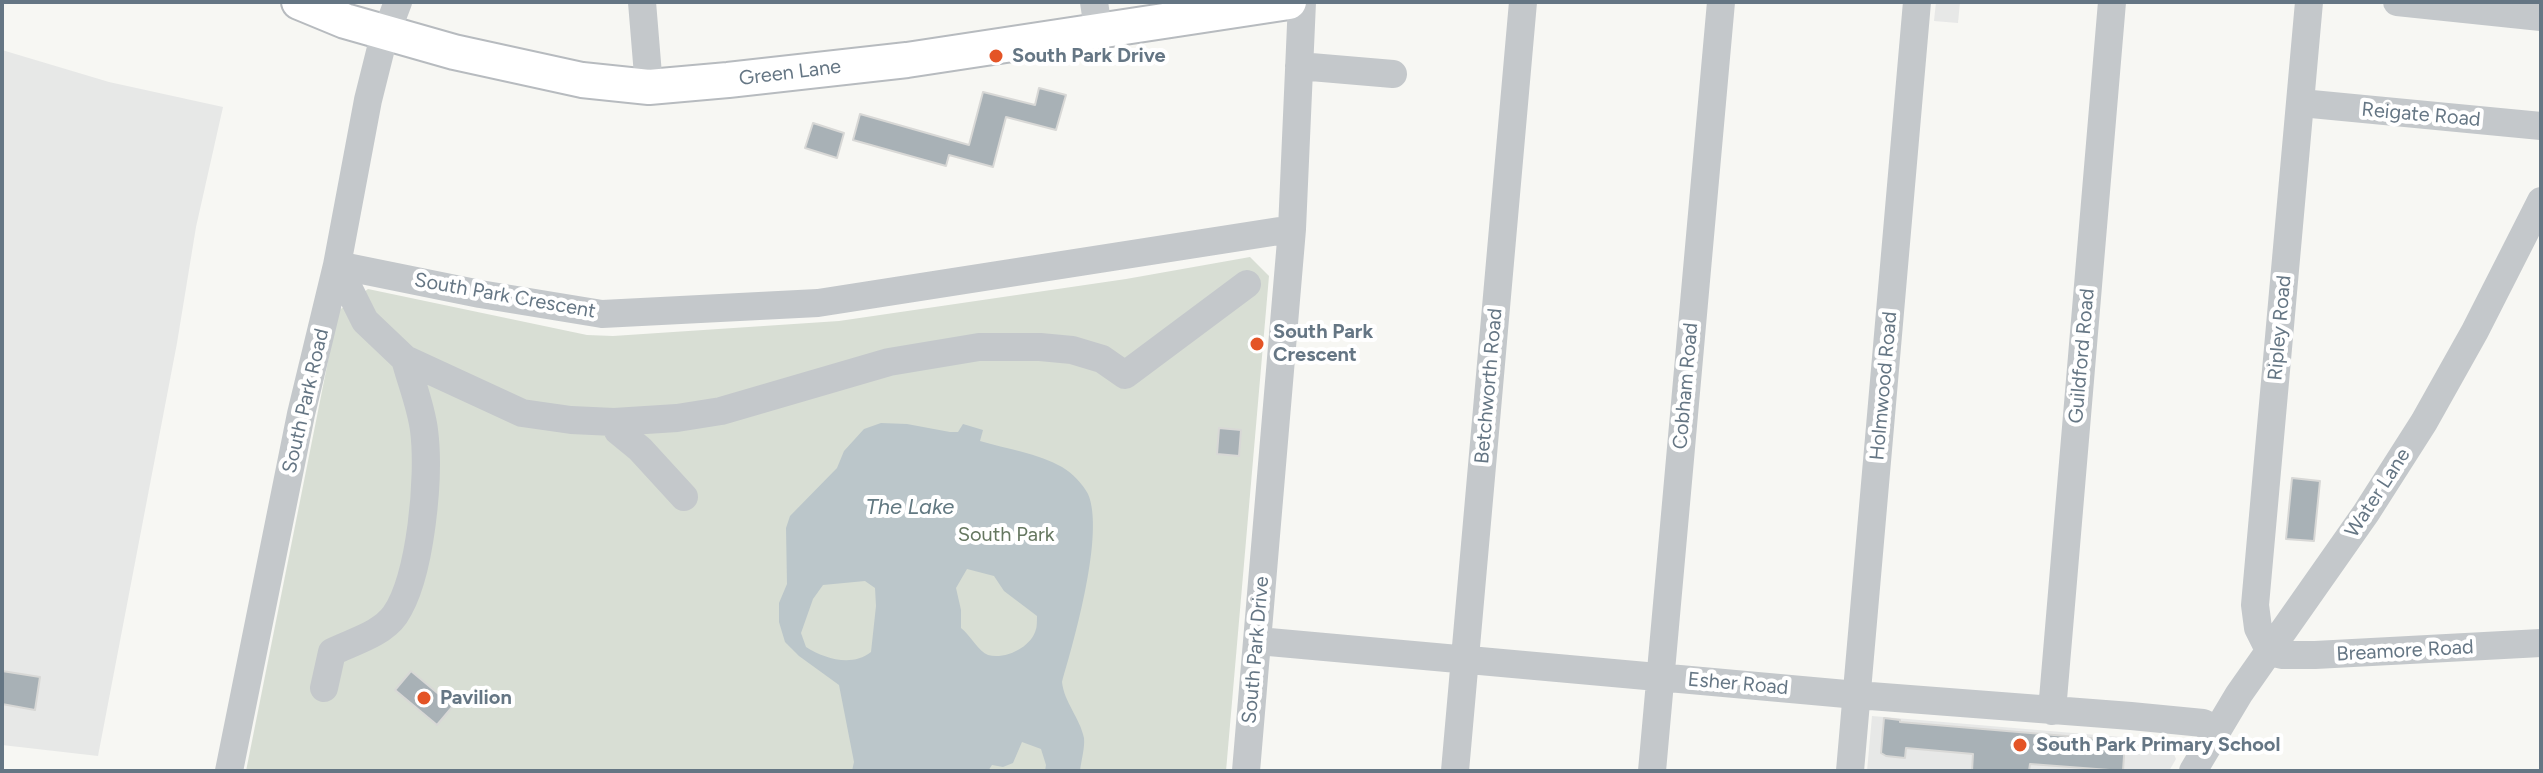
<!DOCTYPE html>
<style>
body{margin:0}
#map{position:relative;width:2543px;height:773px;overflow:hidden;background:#f7f7f3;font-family:Figtree,sans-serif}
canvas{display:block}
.frame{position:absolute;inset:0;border:4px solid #657684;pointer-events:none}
</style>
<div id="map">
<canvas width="2543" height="773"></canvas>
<div class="frame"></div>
</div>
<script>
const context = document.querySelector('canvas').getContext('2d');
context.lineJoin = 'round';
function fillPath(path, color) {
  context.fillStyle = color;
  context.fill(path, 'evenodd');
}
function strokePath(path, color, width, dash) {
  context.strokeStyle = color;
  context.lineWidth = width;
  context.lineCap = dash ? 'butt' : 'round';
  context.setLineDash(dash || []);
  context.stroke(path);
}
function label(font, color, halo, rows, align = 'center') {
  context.font = font + ' Figtree,sans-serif';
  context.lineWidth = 8;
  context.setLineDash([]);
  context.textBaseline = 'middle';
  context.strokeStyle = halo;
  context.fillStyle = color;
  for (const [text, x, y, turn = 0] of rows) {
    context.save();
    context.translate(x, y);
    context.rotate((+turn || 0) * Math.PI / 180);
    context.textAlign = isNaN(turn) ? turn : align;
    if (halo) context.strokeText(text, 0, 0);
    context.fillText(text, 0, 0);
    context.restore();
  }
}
fillPath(new Path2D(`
 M1936,2H1960L1958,23L1934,21Z
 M2,50L109,82L223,107L196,227L177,343L98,756L2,745Z
 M1872,716L2168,741L2176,759L2169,771H1867Z`), '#e7e8e7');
fillPath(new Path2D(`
 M1250,257L1269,276L1226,771H246L338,311L368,289L587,335L613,336L839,321L1126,279Z`), '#d8ded4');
fillPath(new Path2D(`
 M881,423L907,424L950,432H958L963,424L983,430L980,441C1006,449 1038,453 1062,467C1072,473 1083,484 1088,494C1105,533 1074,641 1062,682C1064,702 1080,718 1084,738C1085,748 1081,761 1080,771H1045L1046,765L1041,749L1022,742L1013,763L1003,767L992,765L988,771H852L854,762L839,685L799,656L785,642L779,622V603L787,584L786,528L790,516L837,468L844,451L864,429ZM967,569L994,576L1004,591L1037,616C1037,617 1037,628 1036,629C1032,647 1005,660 988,655C979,652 970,635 961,628V610L956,588ZM865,581L875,588L876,606L871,652C852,667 825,659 806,647L801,633L813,599L823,585Z`), '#bbc6ca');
const building = new Path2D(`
 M1039,88L1066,95L1056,130L1006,117L993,167L949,155L946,166L853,140L860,114L969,145L983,92L1035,105Z
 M813,123L844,133L837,158L805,148Z
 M1219,428L1241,430L1239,456L1217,454Z
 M2292,478L2320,481L2314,541L2286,539Z
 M2,671L40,677L35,710L2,704Z
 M411,671L453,706L437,725L395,690Z
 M1884,718L1900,720V722L2125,741L2123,771L2030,764L2029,771H1972L1973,754L1906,748L1905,758L1886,756L1881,753Z`);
fillPath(building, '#a8b1b6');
strokePath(building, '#d8d8d6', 2);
const major = new Path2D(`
 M299,2L345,21L454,52L582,80L649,87L728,80L907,60L1289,2`);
strokePath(major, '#b7bbbf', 38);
strokePath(new Path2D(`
 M642,2L649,87
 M1094,2L1098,29
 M2397,2L2541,17
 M1299,66L1393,74
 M2301,103L2541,126
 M337,265L365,321L405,359L522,413L571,420L614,422L677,418L721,411L889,362L979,347H1040L1072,350L1102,359L1125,375L1247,284
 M337,265L480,294L602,314L818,303L1292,229
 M614,422L618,431L640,449L684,497
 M1258,641L1857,695L2131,716L2203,723L2218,730
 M2270,652L2258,628L2255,605L2309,2
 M2270,652L2283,655H2315L2541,643
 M324,688L332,652C352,642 382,634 395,615C421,577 430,476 424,430C421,406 411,382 405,359
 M2052,711L2112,2
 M229,771L301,414L337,265L368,100L382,44L398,2
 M1246,771L1292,229L1302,2
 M1455,771L1523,2
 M1652,771L1721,2
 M1850,771L1917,2
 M2193,771L2239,694L2366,513L2424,422L2475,331L2541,201`), '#c4c8cb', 28);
strokePath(major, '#fff', 34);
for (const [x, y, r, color] of [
 [996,56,8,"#e45426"],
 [1257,344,8,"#e45426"],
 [424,698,8,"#e45426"],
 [2020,745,8,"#e45426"]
]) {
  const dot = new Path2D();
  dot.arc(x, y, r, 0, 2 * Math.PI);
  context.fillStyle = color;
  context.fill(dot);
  strokePath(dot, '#fff', 3);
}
label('bold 20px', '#657684', '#fff', [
 ["South Park Drive",1012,56],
 ["South Park",1273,332],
 ["Crescent",1273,355],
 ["Pavilion",440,698],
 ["South Park Primary School",2036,745]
], 'left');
label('20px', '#657684', '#fff', [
 ["Green Lane",790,73,-7],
 ["Reigate Road",2421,115,5],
 ["South Park Crescent",505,296,10],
 ["Ripley Road",2280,328,-85],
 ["Guildford Road",2082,356,-85],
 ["Betchworth Road",1489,386,-85],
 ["Cobham Road",1686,386,-85],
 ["Holmwood Road",1884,386,-85],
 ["South Park Road",306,401,-77],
 ["Water Lane",2378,493,-57],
 ["South Park Drive",1256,650,-85],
 ["Breamore Road",2405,651,-3],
 ["Esher Road",1738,684,5]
]);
label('20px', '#657760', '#fff', [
 ["South Park",1006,535]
]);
label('italic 22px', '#617881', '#fff', [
 ["The Lake",910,508]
]);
</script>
